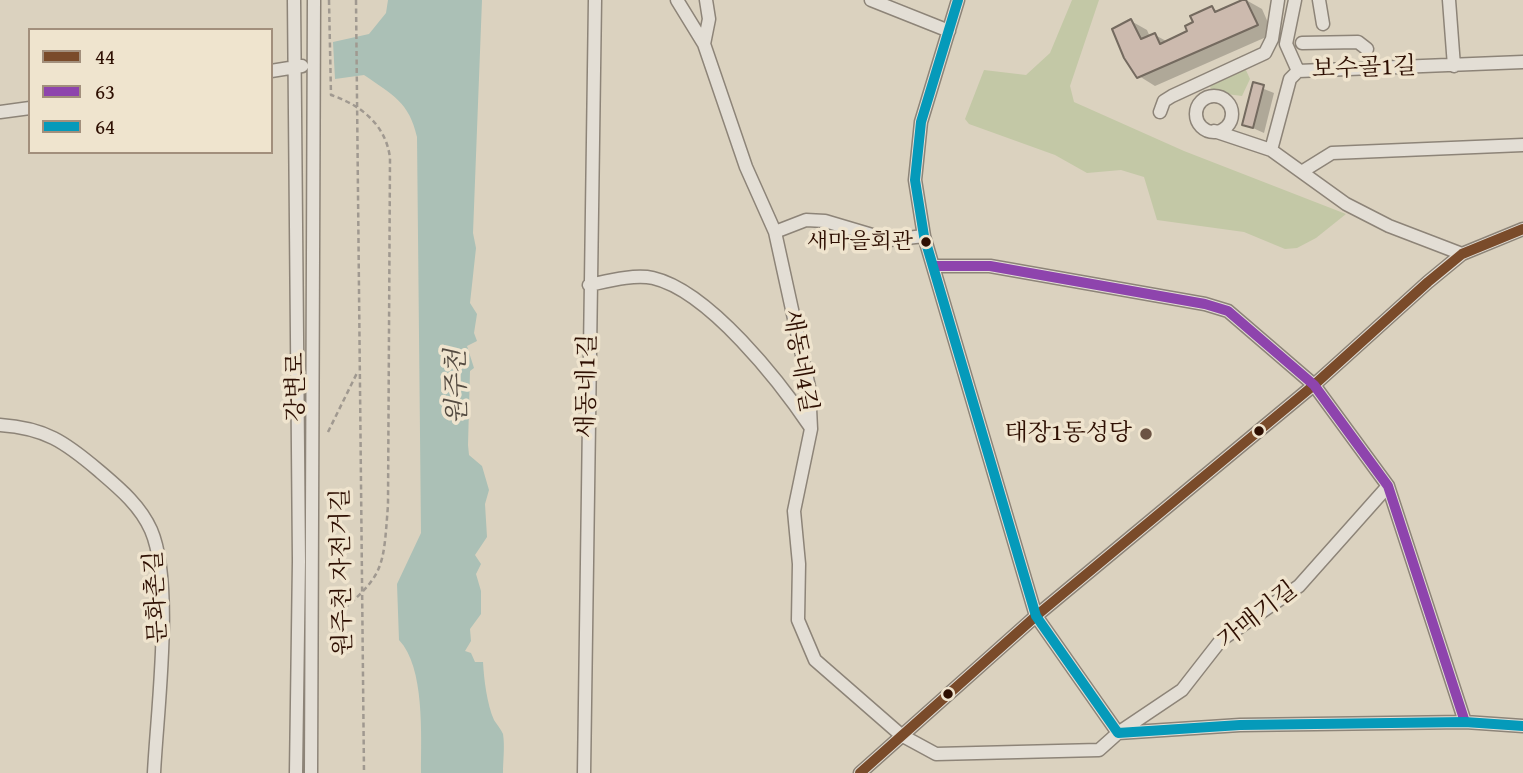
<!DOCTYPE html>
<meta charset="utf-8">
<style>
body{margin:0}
#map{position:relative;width:1523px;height:773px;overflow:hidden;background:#dbd2bf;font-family:"Gentium Book Plus",serif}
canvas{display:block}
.legend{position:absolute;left:28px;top:28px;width:245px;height:126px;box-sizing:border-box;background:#efe4ce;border:2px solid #a28f7c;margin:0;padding:9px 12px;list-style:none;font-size:21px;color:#2e0f02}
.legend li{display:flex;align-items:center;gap:14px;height:35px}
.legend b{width:35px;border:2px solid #a28f7c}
</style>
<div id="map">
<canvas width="1523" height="773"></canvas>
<ul class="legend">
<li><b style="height:9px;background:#7a4b2a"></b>44</li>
<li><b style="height:9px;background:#8e44ad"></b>63</li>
<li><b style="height:9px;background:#059aba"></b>64</li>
</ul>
</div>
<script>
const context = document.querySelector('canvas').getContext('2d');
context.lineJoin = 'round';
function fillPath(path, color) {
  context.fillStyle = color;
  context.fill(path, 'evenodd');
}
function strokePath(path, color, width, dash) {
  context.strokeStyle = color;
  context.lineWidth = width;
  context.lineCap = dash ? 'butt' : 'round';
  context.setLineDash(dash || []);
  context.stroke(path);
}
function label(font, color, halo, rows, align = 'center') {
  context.font = font + ' "Gentium Book Plus","Noto Serif KR",serif';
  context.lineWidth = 7;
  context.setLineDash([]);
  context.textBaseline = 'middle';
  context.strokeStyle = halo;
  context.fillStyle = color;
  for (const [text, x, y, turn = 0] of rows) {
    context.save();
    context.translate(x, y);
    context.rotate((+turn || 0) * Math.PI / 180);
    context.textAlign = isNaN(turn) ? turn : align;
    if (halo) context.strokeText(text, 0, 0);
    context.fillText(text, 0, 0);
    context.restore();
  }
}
fillPath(new Path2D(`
 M1072,0H1099L1070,86L1074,102L1184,151L1346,214L1316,238L1297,248L1285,249L1244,232L1157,220L1144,177L1121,170L1087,173L1055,155L969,124L965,119L984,70L1026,75L1050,53Z
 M1245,68L1250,79L1242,96L1211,92L1210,84Z`), '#c3c8a6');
fillPath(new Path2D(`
 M388,0H482L473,233L476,248L470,303L477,314L474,333L477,341L467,346L474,368L470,371L468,445L469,455L482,466L489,490L485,504L487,537L475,555L481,564L476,574L481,591V614L470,629L471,641L465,651L471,653L475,662H483C484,680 487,704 494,720C497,725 501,729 503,734C505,746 503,761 503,773H421C421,736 425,667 399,640L397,584L421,533L417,137C409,102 393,95 364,75L335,79L333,42L369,34L386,13Z`), '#abc0b6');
fillPath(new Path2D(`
 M1246,0L1262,9L1273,34L1155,86L1139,76L1131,21L1147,30L1150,37L1155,35L1168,42L1190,32L1212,8L1219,12Z
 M1254,85L1274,93L1264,133L1244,124Z`), '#0003');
const building = new Path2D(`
 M1242,0H1246L1258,25L1137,78L1124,58L1112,29L1131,19L1141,39L1155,33L1160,44L1187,31L1185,26L1193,22L1190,16L1212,6L1215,12Z
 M1253,82L1264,85L1253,128L1242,125Z`);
fillPath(building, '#ccbaae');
strokePath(building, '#746a5f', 2);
const minor = new Path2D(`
 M294,0L299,561L296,773
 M677,0L704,44
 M706,0L709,19L704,44L746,167L775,232L809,387L811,429L794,511L799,564L798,620L815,660L901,735L936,754L1099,750L1118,733L1182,690L1221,640L1299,586L1388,486
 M871,0L949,31
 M958,0L921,122L915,180L924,236L1036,616L1118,733L1240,725L1465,722L1523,726
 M1295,0L1286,44L1298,71
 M1319,0L1323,24
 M1449,0L1454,66
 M1302,43L1358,42L1367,49
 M271,71L302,66
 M1196 114a18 18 0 1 1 36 0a18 18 0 1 1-36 0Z
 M0,112L30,108
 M1160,112L1164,101L1172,96L1265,53L1272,39L1278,0
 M1214,131L1271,150L1346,204L1389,226L1462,254
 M1271,150L1290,79L1298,71L1523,62
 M1303,171L1332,153L1523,145
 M775,232L806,220L825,221L889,240L924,236
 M934,266H990L1205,304L1228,311L1314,385L1388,486L1465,722
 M589,285C608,281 634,274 653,278C709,291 780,382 811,428
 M0,425C45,428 65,442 98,470C119,488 140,505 151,530C174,583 157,711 154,773
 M311,773L314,0
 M584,773L595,0
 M860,773L1036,616L1314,385L1428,282L1462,254L1523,229`);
strokePath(minor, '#8d8478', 15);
strokePath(new Path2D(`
 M329,0L331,95C361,105 386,125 390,158L388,505C383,570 385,575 333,618
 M356,0L364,773
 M328,432L357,373`), '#a09990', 2.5, [5, 3.5]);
strokePath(minor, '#e3ded5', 12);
strokePath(new Path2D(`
 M860,773L1036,616L1314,385L1428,282L1462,254L1523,229`), '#7a4b2a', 10);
strokePath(new Path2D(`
 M934,266H990L1205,304L1228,311L1314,385L1388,486L1465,722`), '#8e44ad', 10);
strokePath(new Path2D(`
 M958,0L921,122L915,180L924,236L1036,616L1118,733L1240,725L1465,722L1523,726`), '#059aba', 10);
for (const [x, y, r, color] of [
 [926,242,6,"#2e0f02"],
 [1259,431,6,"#2e0f02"],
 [1146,434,7,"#6b5344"],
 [948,694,6,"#2e0f02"]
]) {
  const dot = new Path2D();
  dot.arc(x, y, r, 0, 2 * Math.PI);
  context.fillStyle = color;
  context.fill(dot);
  strokePath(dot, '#efe4ce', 2.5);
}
label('22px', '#2e0f02', '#efe4ce', [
 ["새마을회관",913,242]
], 'right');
label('24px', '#2e0f02', '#efe4ce', [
 ["보수골1길",1364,69,-2],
 ["새동네4길",799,361,80],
 ["새동네1길",588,386,-89],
 ["강변로",297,387,-90],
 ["원주천 자전거길",343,572,-91],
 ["문화촌길",157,597,-93],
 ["가매기길",1258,616,-38]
]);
label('24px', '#2e0f02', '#efe4ce', [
 ["태장1동성당",1132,434]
], 'right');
label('italic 26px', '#534a40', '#efe4ce', [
 ["원주천",458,387,-91]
]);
</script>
